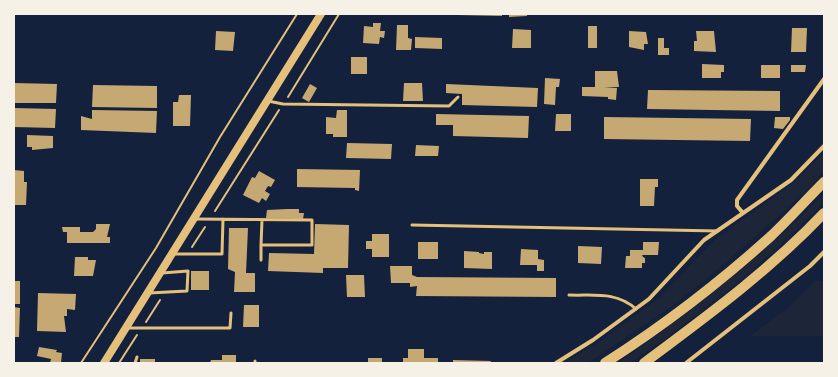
<!DOCTYPE html>
<style>
body{margin:0}
#map{position:relative;width:838px;height:377px;overflow:hidden;background:#14213d;font-family:"Noto Sans",sans-serif}
canvas{display:block}
.frame{position:absolute;inset:0;border:15px solid #f6f1e7;pointer-events:none}
</style>
<div id="map">
<canvas width="838" height="377"></canvas>
<div class="frame"></div>
</div>
<script>
const context = document.querySelector('canvas').getContext('2d');
context.lineJoin = 'round';
function fillPath(path, color) {
  context.fillStyle = color;
  context.fill(path, 'evenodd');
}
function strokePath(path, color, width, dash) {
  context.strokeStyle = color;
  context.lineWidth = width;
  context.lineCap = dash ? 'butt' : 'round';
  context.setLineDash(dash || []);
  context.stroke(path);
}
fillPath(new Path2D(`
 M824,153V171L803,194L717,270L675,304L588,363H564L605,338L659,298L717,238L795,182Z
 M824,194V203L790,236L741,280L664,340L630,363H618C691,312 761,257 824,194Z
 M815,281H824V336H750L787,309Z`), '#1d2539');
fillPath(new Path2D(`
 M457,14H502V16L457,15Z
 M509,14H527V16L509,17Z
 M373,23H381L380,31H385L384,38L380,37L379,44L363,43L364,26L373,27Z
 M397,25H408V38L412,39L411,50H396Z
 M588,26H597V48H588Z
 M792,28H807L806,52H791Z
 M513,29L531,30V48H512Z
 M216,31L235,32L233,51L215,50Z
 M629,31L646,32L648,44H644V50L629,47Z
 M696,31H714L716,52L694,51V41H697Z
 M415,37L442,38V49L415,48Z
 M658,38H664V48H669V55H658Z
 M351,57H367V74H351Z
 M702,64L724,65V72H721V78H702Z
 M761,65H780V78H761Z
 M791,65H806L805,72H791Z
 M595,71H617L619,87H604L617,88L616,100L608,99V97L582,96V87H595Z
 M545,78L560,79L559,87H556L555,105L544,104Z
 M14,83L57,84L56,103H14Z
 M404,83H422L423,101H403Z
 M310,84L317,88L309,102L302,98Z
 M446,84L538,88L537,107L462,105V94L446,93Z
 M93,85L157,86V108L92,107Z
 M648,90L780,91V111L647,109Z
 M179,95H191L190,126H173V102H178Z
 M14,108L56,109L55,128L14,127Z
 M92,110L157,111L156,133L81,130V116L92,119Z
 M337,110H347V137H333V134H326V117L336,118Z
 M436,114L529,116L528,138L453,136V125H436Z
 M556,114H571V131H555Z
 M604,117L751,119L750,141L604,139Z
 M775,117H790V120L783,129L774,128Z
 M27,135L53,136V148L32,150V147H27Z
 M347,143L392,144L391,159L346,158Z
 M416,145L439,146L438,156H415Z
 M297,169L360,170L359,191L355,190V188L297,187Z
 M14,170L24,171V182H27L26,205H14Z
 M259,171L275,180L271,187L268,186L265,191L270,194L266,201L262,198L259,203L243,195L252,177L255,178Z
 M640,179H658V187H655L654,206H640Z
 M287,209H299V213H304L303,219L266,218L267,210Z
 M96,224H110L107,237H110V243H67V232H63L62,227H80V232H93L96,229Z
 M315,224L349,225L348,268H323V273L268,271L269,253L314,254Z
 M229,228H248L246,273H255V292H234L235,272L228,269Z
 M372,234H389V257H372V249H366V241H372Z
 M418,242H438V259H418Z
 M643,242H659L658,255H642L643,257L645,258V263H642V268H625L626,256H630V250H643Z
 M578,246L602,247L601,264L578,263Z
 M521,249L538,250V259L544,260V271H537V265H520Z
 M464,251L479,252V253L484,254V252H492V269L464,268Z
 M75,257H88V260H96L93,276H74Z
 M390,266H412V275L417,277L556,278V297L416,296L417,286L410,287V283H391Z
 M191,271H209V290H191Z
 M346,275H364L365,297H347Z
 M14,281H20V304H14Z
 M38,293L76,294L75,310L67,309V316H64L66,332L37,331Z
 M244,305H259V327H243Z
 M14,307L20,308L19,337H14Z
 M39,347L57,350L56,352L62,353L61,363H50L51,359L37,356Z
 M408,349H424V358H438V363H403V358H408Z
 M222,355H236V363H210L211,360H222Z
 M368,358H382V363H368Z
 M140,359H155V363H140Z
 M453,360L491,361L490,363H453Z`), '#c6a872');
strokePath(new Path2D(`
 M288,97L339,14
 M215,211L279,110
 M192,247L205,227
 M146,322L160,300
 M81,363L156,248L220,137L297,14
 M119,363L137,335`), '#e5c07b', 2);
strokePath(new Path2D(`
 M268,101L283,104L449,106L458,97
 M195,219L312,220V245H261L262,220
 M412,225L718,231
 M173,254H222L223,219
 M261,260V245
 M149,293L187,291L188,271L162,273
 M569,295C593,296 616,291 636,309
 M127,328H230L231,313
 M135,363L137,357
 M255,363V361`), '#e5c07b', 3);
strokePath(new Path2D(`
 M743,213L737,206V200L824,79
 M556,363L593,340L649,299L704,240L791,180L824,146
 M686,363L810,266L824,252`), '#e5c07b', 4);
strokePath(new Path2D(`
 M104,363L321,14`), '#e5c07b', 8);
strokePath(new Path2D(`
 M605,363C663,326 719,283 770,237C789,219 806,200 824,182
 M644,363C707,316 770,270 824,213`), '#e5c07b', 10);
</script>
